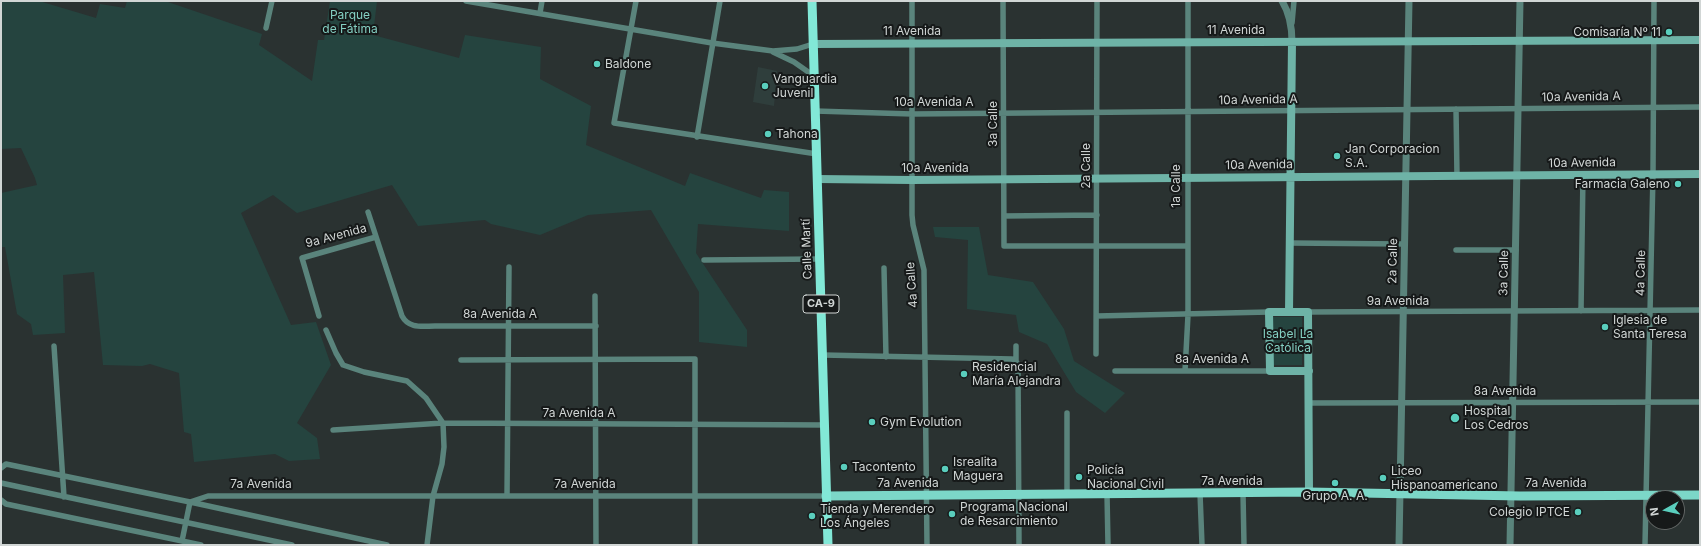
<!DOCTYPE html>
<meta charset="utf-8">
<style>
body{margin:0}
#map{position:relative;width:1701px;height:546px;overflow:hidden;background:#2a3231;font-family:Inter,sans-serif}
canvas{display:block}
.frame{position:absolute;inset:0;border:2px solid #d1d6d5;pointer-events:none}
.north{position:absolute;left:1645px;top:490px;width:40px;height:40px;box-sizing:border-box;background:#161919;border:1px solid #616564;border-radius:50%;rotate:262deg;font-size:11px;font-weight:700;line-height:16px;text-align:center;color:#d1d6d5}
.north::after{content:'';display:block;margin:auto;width:14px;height:18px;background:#5acebd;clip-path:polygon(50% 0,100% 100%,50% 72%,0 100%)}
</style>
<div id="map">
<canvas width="1701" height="546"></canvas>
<div class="frame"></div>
<div class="north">N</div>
</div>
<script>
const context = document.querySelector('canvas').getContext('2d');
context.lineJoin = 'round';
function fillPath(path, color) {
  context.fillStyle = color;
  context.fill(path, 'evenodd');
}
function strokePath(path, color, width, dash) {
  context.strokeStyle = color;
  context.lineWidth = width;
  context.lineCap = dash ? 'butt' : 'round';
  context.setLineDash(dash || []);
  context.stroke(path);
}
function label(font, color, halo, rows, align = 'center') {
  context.font = font + ' Inter,sans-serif';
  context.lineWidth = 4;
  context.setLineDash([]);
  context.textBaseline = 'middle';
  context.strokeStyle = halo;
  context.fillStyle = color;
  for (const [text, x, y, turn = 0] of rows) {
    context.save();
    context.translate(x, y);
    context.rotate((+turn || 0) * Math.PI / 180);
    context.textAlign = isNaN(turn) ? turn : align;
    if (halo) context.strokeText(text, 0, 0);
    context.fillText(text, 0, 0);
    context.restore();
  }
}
fillPath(new Path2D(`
 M758,67L777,71L774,106L753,102Z`), '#2f3e3c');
fillPath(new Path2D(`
 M1,1H39L96,18L100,4L125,8L127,1H165L262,34L259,45L312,81L318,40H324L330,1H377L373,35L459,58L465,35L541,47L540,79L591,106L586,145L685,186L690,173L761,198L764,190L789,192V231L698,224L696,253L747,330V347L699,342V292L651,210L588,215L540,235L491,224L485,220L418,226L392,185L297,213L273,195L241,213L291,325L316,322L331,365L297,423L317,438L320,459L289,461L275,454L194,462L191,434L184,432L179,373L150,364L142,366L103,365L94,272L63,275L65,333L33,335L31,324L17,314L5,247H1V193L37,185L35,178L21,148L1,149Z
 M933,227H979L988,275L1033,282L1064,329L1074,361L1125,393L1105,413L1076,392L1047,344L1019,332L1016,315L967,309L968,240L935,237Z
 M1273,317H1302V365H1273Z`), '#25443f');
strokePath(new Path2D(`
 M466,1L712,43L773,51L797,49L813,44
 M636,1L614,123L817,154
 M912,1V215L913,225L924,270L927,545
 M1003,1L1004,246H1188
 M540,13L542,1
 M1292,23L1294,1
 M266,28L272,1
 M773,52L794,62L814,76
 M1456,109L1457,176
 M815,111L912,114L1700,107
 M697,137L720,1
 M368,212L402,316C409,329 422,326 435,326H596
 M1004,216L1097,215
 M1289,243L1404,244
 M1456,250H1516
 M704,260L820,259
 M884,268L886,357
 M595,296L596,545
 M1581,311L1583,174
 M1308,312L1700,310
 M319,316L302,258L376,237
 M1097,316L1269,312
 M326,330L336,353L343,365L364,372L407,381L426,398L443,423L444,447L442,464L433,496L427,545
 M54,346L64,497
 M1016,346V361L1018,365L1019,545
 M1096,354L1097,1
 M823,355L1012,359L1016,361
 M461,360L695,359V545
 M1115,371H1270
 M1185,371L1188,315V1
 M1309,403L1700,402
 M1067,413V494
 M333,430L443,423L825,425
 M1,468L6,464L190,502L387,545
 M1,483L292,545
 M1200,493L1202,545
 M1243,493L1244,545
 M1107,494L1108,545
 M507,496L509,267
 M1,500L6,504L201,545
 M182,541L190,502L208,496H826
 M1645,545L1653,174L1654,1`), '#5a847c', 5.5);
strokePath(new Path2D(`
 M1282,1C1290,14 1292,27 1292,42
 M1399,545L1409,1
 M1510,545L1520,1`), '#5a847c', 7);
strokePath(new Path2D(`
 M813,44L1700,40
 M817,179L912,180L1700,174
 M1289,312L1292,42
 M1309,371H1270L1269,312H1308L1309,492`), '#6eb3a7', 8);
strokePath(new Path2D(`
 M826,496L1309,492L1520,496L1700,495`), '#7cd7c8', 9);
strokePath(new Path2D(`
 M812,1L828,545`), '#82e8d7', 9);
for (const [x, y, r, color] of [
 [1669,32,4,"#5acebd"],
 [597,64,4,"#5acebd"],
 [765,86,4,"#5acebd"],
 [768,134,4,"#5acebd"],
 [1337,156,4,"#5acebd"],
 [1678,184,4,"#5acebd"],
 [1605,327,4,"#5acebd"],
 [964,374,4,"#5acebd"],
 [1455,418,5,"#5acebd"],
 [872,422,4,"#5acebd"],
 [844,467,4,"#5acebd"],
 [945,469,4,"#5acebd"],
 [1079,477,4,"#5acebd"],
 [1383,478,4,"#5acebd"],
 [1335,483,4,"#5acebd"],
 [1578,512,4,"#5acebd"],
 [952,514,4,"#5acebd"],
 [812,516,4,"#5acebd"]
]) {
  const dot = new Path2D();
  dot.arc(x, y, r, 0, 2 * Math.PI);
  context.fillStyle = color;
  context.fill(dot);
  strokePath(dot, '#161919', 1.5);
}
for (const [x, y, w] of [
 [821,304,36]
]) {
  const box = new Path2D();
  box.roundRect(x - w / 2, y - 9, w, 18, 3);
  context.fillStyle = '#161919';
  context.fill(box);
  strokePath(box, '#d1d6d5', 1);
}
label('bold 11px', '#d1d6d5', null, [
 ["CA-9",821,304]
]);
label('12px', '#84cfc2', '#161919', [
 ["Parque",350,15],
 ["de Fátima",350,29],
 ["Isabel La",1288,334],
 ["Católica",1288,348]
]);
label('12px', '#d1d6d5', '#161919', [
 ["11 Avenida",1236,30],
 ["11 Avenida",912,31],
 ["10a Avenida A",1581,97,-1],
 ["10a Avenida A",1258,100,-1],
 ["10a Avenida A",934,102],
 ["3a Calle",993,124,-90],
 ["10a Avenida",1582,163,-1],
 ["10a Avenida",1259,165,-1],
 ["2a Calle",1086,166,-90],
 ["10a Avenida",935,168],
 ["1a Calle",1176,186,-90],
 ["9a Avenida",336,236,-15],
 ["Calle Martí",807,249,-92],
 ["2a Calle",1393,261,-89],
 ["3a Calle",1504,273,-89],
 ["4a Calle",1641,273,-89],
 ["4a Calle",912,285,-94],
 ["9a Avenida",1398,301],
 ["8a Avenida A",500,314],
 ["8a Avenida A",1212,359],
 ["8a Avenida",1505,391],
 ["7a Avenida A",579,413],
 ["7a Avenida",1232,481],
 ["7a Avenida",908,483],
 ["7a Avenida",1556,483],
 ["7a Avenida",261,484],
 ["7a Avenida",585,484]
]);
label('12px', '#d1d6d5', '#161919', [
 ["Comisaría Nº 11",1661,32,"right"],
 ["Baldone",605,64],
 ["Vanguardia",773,79],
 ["Juvenil",773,93],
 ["Tahona",776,134],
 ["Jan Corporacion",1345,149],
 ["S.A.",1345,163],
 ["Farmacia Galeno",1670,184,"right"],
 ["Iglesia de",1613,320],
 ["Santa Teresa",1613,334],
 ["Residencial",972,367],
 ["María Alejandra",972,381],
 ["Hospital",1464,411],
 ["Los Cedros",1464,425],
 ["Gym Evolution",880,422],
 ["Isrealita",953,462],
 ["Maguera",953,476],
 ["Tacontento",852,467],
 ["Policía",1087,470],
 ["Nacional Civil",1087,484],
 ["Liceo",1391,471],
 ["Hispanoamericano",1391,485],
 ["Grupo A. A.",1335,496,"center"],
 ["Programa Nacional",960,507],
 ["de Resarcimiento",960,521],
 ["Tienda y Merendero",820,509],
 ["Los Ángeles",820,523],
 ["Colegio IPTCE",1570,512,"right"]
], 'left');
</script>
